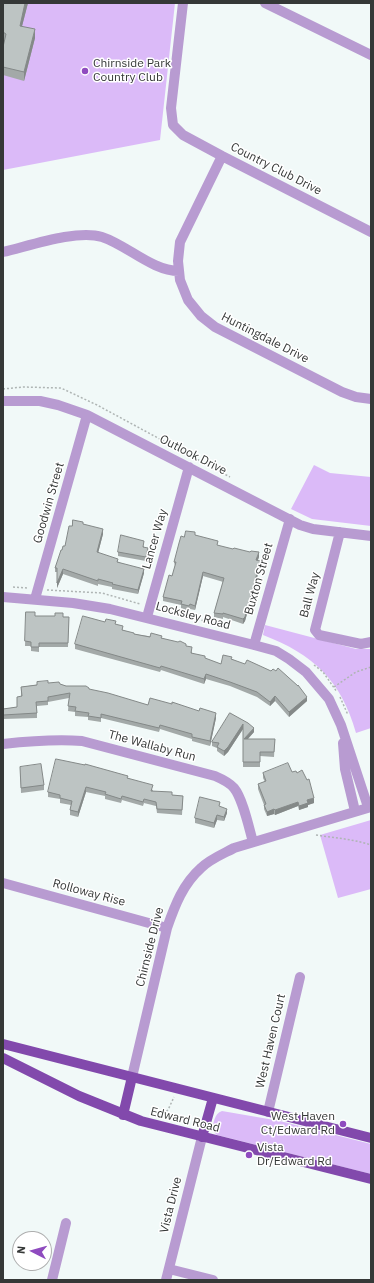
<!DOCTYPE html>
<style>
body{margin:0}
#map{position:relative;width:374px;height:1283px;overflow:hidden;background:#f1f9f8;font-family:"IBM Plex Sans",sans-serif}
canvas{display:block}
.frame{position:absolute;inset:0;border:4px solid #353837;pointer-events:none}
.north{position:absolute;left:12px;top:1231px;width:40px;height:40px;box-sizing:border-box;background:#fff;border:1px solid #aeafaf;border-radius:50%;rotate:276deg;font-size:11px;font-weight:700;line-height:16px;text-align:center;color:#353837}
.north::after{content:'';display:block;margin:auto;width:14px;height:18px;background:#8f4bbf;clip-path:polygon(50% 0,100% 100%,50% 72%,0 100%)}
</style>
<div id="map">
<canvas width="374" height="1283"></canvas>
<div class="frame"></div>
<div class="north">N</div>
</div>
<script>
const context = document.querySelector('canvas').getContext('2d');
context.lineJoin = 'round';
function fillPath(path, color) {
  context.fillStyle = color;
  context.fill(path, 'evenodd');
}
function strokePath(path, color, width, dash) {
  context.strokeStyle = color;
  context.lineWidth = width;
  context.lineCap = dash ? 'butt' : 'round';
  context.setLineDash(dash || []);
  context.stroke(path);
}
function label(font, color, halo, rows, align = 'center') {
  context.font = font + ' "IBM Plex Sans",sans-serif';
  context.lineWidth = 3;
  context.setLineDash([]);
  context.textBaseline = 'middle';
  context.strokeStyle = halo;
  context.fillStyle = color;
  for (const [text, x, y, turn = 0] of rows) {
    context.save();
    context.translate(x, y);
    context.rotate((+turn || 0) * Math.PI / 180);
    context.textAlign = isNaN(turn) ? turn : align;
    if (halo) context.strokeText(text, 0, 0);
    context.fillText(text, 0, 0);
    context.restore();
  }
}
fillPath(new Path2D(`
 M3,3H175L160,140L3,170Z
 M314,465L330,473L371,477V526L312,519L291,509Z
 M265,625L356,649H371V728L356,733C341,680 313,654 263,635Z
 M371,820V889L338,898L320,835Z
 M222,1111L280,1121L371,1144V1174L217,1135L212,1130C214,1122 214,1114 222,1111Z`), '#dbbaf8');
strokePath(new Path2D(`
 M3,389L23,387L61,388L97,405L230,477
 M13,587L27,588
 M47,590L102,593L140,604
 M159,609L227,627
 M314,665L323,672L337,692
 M334,687L356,672L371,667
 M340,697L348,715
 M316,835C335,838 353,839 371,845
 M160,1116L168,1110L174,1097`), '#afb5b4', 1.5, [2, 2]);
strokePath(new Path2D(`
 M183,3L171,108L173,125L183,135L222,156L371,232
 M265,3L371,55
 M222,156L180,242L178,261L180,280L188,300L201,316L215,327L342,392L356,397L371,399
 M3,252C29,246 77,229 102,237C127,245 152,271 179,271
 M3,401H40L58,405L87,415L300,525L313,529L371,536
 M340,532L315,630L319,635L361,644L371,642
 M3,597L73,603L110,609L254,645L276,651L289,659L306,672L329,699L341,725L368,807
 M35,599L87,415
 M147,617L189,467
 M254,645L290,519
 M343,743L345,769L355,811
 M3,744C30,741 56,739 82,741L215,776C222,779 229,782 234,788C243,799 249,828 253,842
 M3,883L167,928
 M132,1077L167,928C175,905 183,884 201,868C210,859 223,854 234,848L371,807
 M268,1112L300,977
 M169,1269L213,1280
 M52,1280L66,1223
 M166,1280L202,1137`), '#b89bd1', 10);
strokePath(new Path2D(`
 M3,1044L371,1138
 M3,1058L79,1096L141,1121L371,1179
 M123,1115L132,1077
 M202,1137L213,1098`), '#8249ac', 10);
fillPath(new Path2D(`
 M3,3H28L22,26L35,38L24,81L3,75V47L4,41L3,40Z
 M83,524L103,534L98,553L144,573L138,594L112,589V587L98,584V586L63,574L57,588V572H55V568L62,550L65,546L72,526Z
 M195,535L218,546L259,557L258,560L260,565L256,582L245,621L243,624L223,617V619L214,617V613L223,582L220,581L203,576L195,610L190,609L189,611L181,608V605L163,601V597L172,576L175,566L174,562L184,537Z
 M144,546V547L148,552L146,561L118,556V552Z
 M26,612L35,616L69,617L68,647H39V652L31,651V646H25Z
 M105,622L116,625L123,630L134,634L162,638L186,646L192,652V653L205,659L221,664L232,659L307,701L289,717L275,701L270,706L257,697L230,686L206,679L204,684L161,670L160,672L75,649V644Z
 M48,683L60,684L66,686L89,690L148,705L216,718L210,746L192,741V739L160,729L159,732L101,718V722L88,720V717L75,716V712L68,711L69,698L48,702V705L37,706V718L3,719V709L17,707L21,696V687Z
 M230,713L254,732L248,739H275L274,757L260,756V767H243V729L228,752L224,756L217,751V748L212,746V742Z
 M20,767L44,785V790L21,793Z
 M292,772L314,803L308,805V807L299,810L298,806L275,815L274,814L267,816L264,809V805L258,789V784L265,782L263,778V773Z
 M128,778L153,790V791L172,795L183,796L182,815L157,813L156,806L144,803L143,806L122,800L121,803L105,799V796L86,792L78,817L70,815V810L71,805L60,803V799L48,797V792Z
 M220,807L227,813L224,821L217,820L214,828L195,823V818Z`), '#a3a9a8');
fillPath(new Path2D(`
 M25,3H28L20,34V26Z
 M35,29V38L24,81V72Z
 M103,529V534L97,557V552Z
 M148,548V552L146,561V557Z
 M259,552V557L256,564V560Z
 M260,561V565L256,582L245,621L243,624V619Z
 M63,569V574L57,588V583Z
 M144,569V573L138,594V590Z
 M203,572V576L195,610V606Z
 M206,674V679L204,684V679Z
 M275,696V701L270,706V702Z
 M307,697V701L289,717V712Z
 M216,713V718L210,746V741Z
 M243,724V729L228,752L224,756V751Z
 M254,728V732L244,743V739Z
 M86,787V792L78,817V812Z
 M314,798V803L308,805V807L299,810V806L307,800Z
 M298,802V806L275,815V810Z
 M227,809V813L224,821V817Z
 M274,809V814L267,816V812Z
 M217,815V820L214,828V823Z`), '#848988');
const building = new Path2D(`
 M3,3H25L20,26L35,29L24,72L3,67V47L6,34L3,32Z
 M73,520L83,522V524L103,529L97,552L118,559L117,562L144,569L138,590L112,584L113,583L98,579V581L63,569L57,583V568H55L61,550H62L63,546H65L69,526H72Z
 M186,531L195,532V535L218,541L217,545L233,549L234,548L250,552L251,551L259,552L256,560L260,561L256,577L245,617L243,619L223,613V614L214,613L224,578L220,577L203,572L195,606L190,604L189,606L181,604L182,601L163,597L169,575L172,576L176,562H174L179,543L181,536L184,537Z
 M121,535L144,541L143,547L148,548L146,557L118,552Z
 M26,612H35V616H55V613H63V617H69L68,643H39V647H31V642L25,641Z
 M83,616L105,622L106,619L116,621L115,624L123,626L122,630L134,633V634L150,637L151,633L162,636L161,638L178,642L180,641L186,644V646L192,647L191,653L205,656V658L221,664L223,655L232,657L231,659L245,664L247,660L271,671L273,669L276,671L278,668L298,686V685L307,697L289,712L275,696L270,702L257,692L230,682L206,674L204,679L161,666L160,668L75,644Z
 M48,681V683L59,682L60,684L66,686H86L89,688V689L108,693L148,705L150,698L172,704V702L199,711L200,708L216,713L210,741L192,737V734L160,725L159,728L101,714V718L88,716L89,713L75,711L76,707L68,706L70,693L48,697V701L36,702L37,713L3,715V709L17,707V697L22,696L21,687L37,685V682Z
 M230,713L248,723L254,728L244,739H275L274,752H260V762H243V724L228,747L224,751L217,747L219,743L212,742Z
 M56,759L85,765V764L128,776L127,778L153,785L151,791L172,792V795L183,796L182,810L157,809L156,802L144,799L143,802L122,796L121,799L105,794L106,792L86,787L78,812L70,810L72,801L60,798V795L48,792Z
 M288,763L292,772L296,771L297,773L302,770L307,780L309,779L314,798L307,800L308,803L299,806L298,802L275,810L274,809L267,812L264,805L266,804L258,784L266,781L263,773Z
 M41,764L44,785L21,788L20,767Z
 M200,797L220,802L219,806L227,809L224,817L217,815L214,823L195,818Z`);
fillPath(building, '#bdc4c3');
strokePath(building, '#848988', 1);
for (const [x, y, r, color] of [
 [85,71,4,"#8f4bbf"],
 [343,1124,4,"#8f4bbf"],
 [249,1155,4,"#8f4bbf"]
]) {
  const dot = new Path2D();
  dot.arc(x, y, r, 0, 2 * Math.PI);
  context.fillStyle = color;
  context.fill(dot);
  strokePath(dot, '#fff', 1.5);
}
label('12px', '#353837', '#fff', [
 ["Chirnside Park",93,64],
 ["Country Club",93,78],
 ["West Haven",335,1117,"right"],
 ["Ct/Edward Rd",335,1131,"right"],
 ["Vista",257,1148],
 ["Dr/Edward Rd",257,1162]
], 'left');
label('12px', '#353837', '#fff', [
 ["Country Club Drive",276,169,27],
 ["Huntingdale Drive",265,338,27],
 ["Outlook Drive",193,455,27],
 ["Goodwin Street",49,503,-74],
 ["Lancer Way",155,539,-74],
 ["Buxton Street",259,579,-74],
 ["Ball Way",310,595,-75],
 ["Locksley Road",193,616,15],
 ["The Wallaby Run",152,746,15],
 ["Rolloway Rise",89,893,15],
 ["Chirnside Drive",150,947,-76],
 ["West Haven Court",271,1041,-77],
 ["Edward Road",185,1120,14],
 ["Vista Drive",171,1205,-76]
]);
</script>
